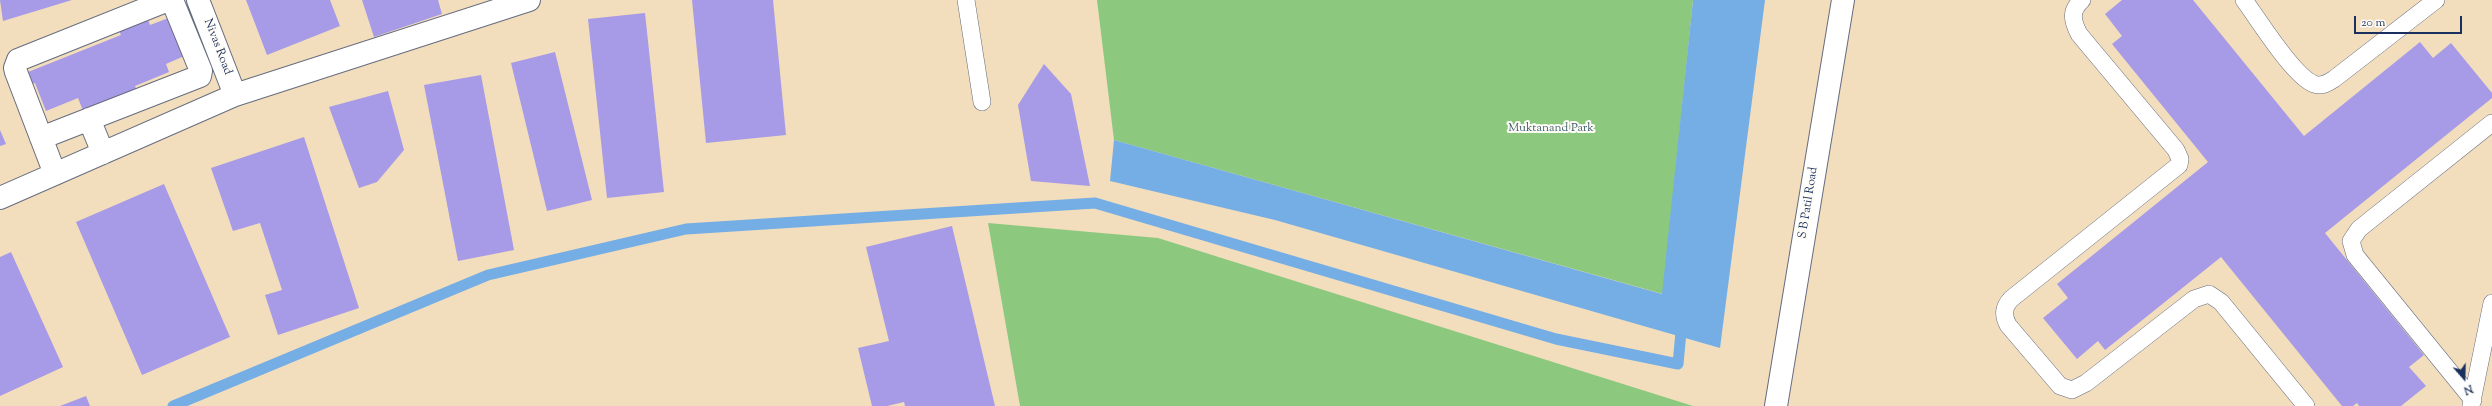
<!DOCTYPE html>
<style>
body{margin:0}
#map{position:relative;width:2492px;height:406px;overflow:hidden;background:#f2ddbd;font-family:"Sorts Mill Goudy",serif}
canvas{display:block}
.north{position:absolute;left:2444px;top:358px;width:40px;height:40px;-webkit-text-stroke:3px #fdfcf7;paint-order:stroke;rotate:160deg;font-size:11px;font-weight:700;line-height:16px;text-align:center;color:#1b2f5e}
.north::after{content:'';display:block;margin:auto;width:14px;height:18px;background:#1b2f5e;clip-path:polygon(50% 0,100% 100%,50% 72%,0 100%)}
.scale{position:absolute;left:2354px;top:16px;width:108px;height:18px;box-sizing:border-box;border:2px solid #1b2f5e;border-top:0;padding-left:5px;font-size:12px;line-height:14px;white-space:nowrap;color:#1b2f5e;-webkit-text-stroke:3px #fdfcf7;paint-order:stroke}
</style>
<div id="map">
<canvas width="2492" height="406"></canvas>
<div class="north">N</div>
<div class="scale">20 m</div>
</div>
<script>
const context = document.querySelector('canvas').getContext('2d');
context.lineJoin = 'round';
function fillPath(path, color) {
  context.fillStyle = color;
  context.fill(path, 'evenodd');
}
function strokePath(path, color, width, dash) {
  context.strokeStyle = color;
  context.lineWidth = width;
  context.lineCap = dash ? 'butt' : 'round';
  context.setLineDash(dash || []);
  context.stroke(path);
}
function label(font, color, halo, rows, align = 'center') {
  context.font = font + ' "Sorts Mill Goudy",serif';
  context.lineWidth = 4;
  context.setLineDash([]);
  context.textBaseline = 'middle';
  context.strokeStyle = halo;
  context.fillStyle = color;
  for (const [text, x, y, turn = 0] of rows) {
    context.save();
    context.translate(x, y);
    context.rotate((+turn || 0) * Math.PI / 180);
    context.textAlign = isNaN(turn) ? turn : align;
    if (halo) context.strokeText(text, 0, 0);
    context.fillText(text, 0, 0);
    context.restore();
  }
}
fillPath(new Path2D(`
 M1097,0H1693L1663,294L1114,140Z
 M988,223L1158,238L1693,406H1020Z`), '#8cc97f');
fillPath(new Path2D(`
 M1693,0H1765L1720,348L1275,220L1110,181L1114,140L1662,294Z`), '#74aee5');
strokePath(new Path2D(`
 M173,406L488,275L686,229L1095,203L1556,339L1678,364L1682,321`), '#74aee5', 11);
fillPath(new Path2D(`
 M0,0H72L3,21Z
 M246,0H330L340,26L267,55Z
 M362,0H438L442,14L374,37Z
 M692,0H773L786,135L706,143Z
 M2122,0H2193L2304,136L2420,42L2433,58L2451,43L2492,93V98L2325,233L2424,355L2409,367L2426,386L2401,406H2359L2357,403L2353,406H2342L2221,257L2105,350L2098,341L2077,359L2043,318L2068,298L2057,284L2208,162L2112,44L2122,36L2105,14Z
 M645,13L664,192L607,198L588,19Z
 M146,14L150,25L174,16L189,54L166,64L169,72L135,86L140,98L84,113L78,98L46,111L35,83L28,86L23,74L121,35L116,25Z
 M555,52L592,200L547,211L511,63Z
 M1044,64L1071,94L1090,186L1031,181L1018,105Z
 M481,75L514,250L458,261L424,85Z
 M388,91L404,150L377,182L359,188L329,107Z
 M0,130L6,144L0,146Z
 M304,137L359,308L278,335L265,295L282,290L260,223L233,231L211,168Z
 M164,184L230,337L142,375L76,222Z
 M952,226L995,406H905L904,402L887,406H872L858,348L889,341L866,247Z
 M11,252L63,367L0,396V257Z
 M86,396L90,406H60Z`), '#a79ae7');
const service = new Path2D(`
 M966,0L982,102
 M2082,0C2070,11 2072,20 2079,34L2176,150L2180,159L2179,165L2011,299C2003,308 2003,315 2008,325L2060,386L2072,390L2086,383L2194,299L2209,294L2221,302L2306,406
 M2244,0C2258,19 2294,77 2314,84C2321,87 2328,83 2334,79L2436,0
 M2473,400L2355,255L2351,241L2359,229L2492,123
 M2471,406L2492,303`);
const minor = new Path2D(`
 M198,0L235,95
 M89,119L103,153
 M41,138L200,76L201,71L172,0
 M55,174L16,72L15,68L18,60L168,0
 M0,198L235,95L529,0`);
const tertiary = new Path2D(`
 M1776,406L1843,0`);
strokePath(service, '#666c7f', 18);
strokePath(minor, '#666c7f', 24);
strokePath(tertiary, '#666c7f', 24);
strokePath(service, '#fff', 17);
strokePath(minor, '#fff', 22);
strokePath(tertiary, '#fff', 22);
label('12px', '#1b2f5e', '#fdfcf7', [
 ["Nivas Road",217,47,69],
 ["S B Patil Road",1809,203,-81]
]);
label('12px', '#3d5d68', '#fdfcf7', [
 ["Muktanand Park",1551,129]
]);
</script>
